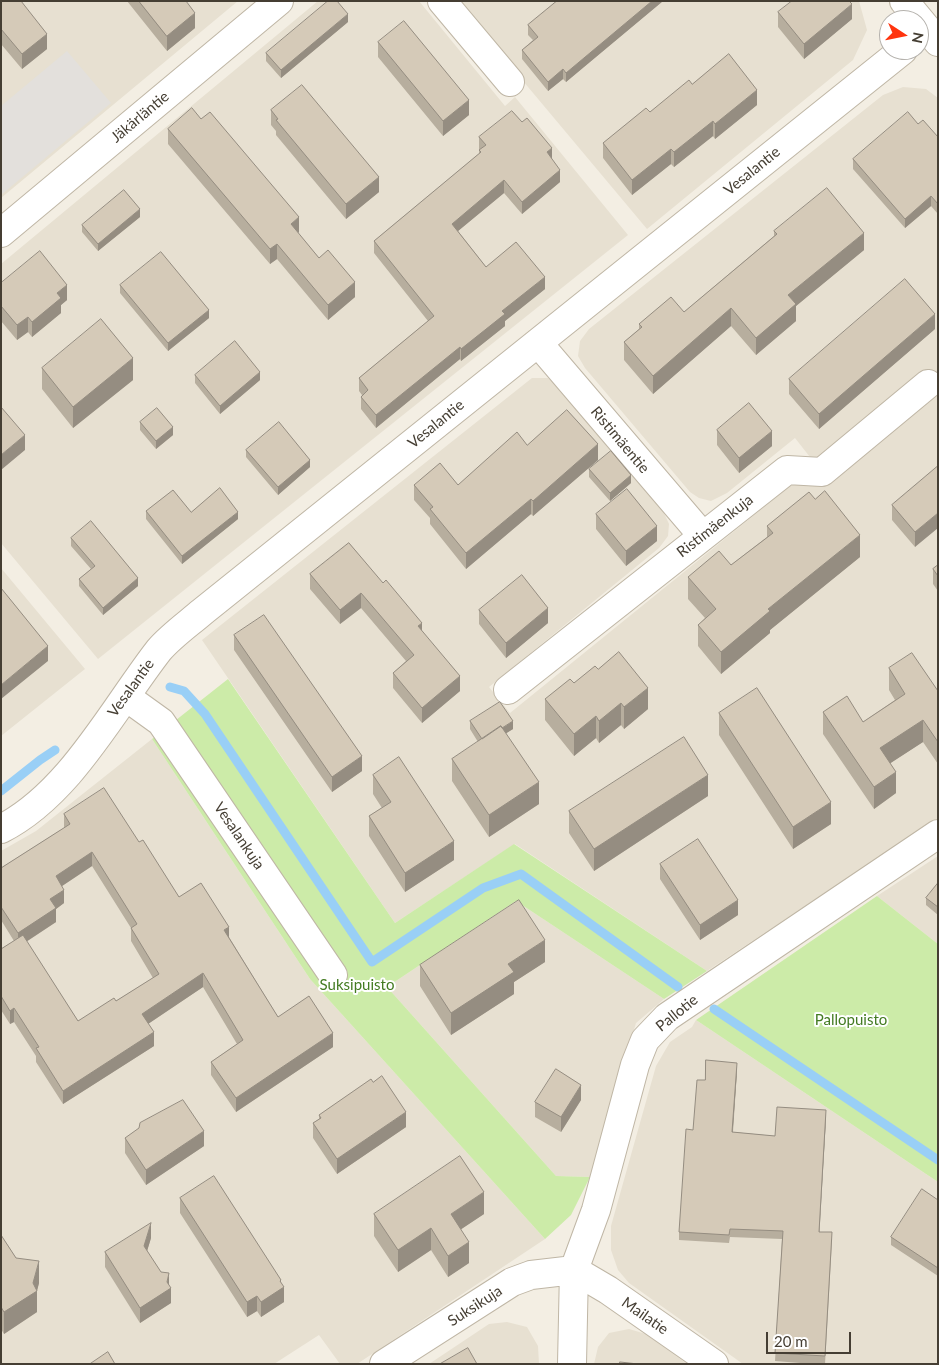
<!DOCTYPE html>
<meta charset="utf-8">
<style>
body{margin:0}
#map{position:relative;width:939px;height:1365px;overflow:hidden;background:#f3eee3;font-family:Lato,sans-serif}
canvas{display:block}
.frame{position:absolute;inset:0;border:2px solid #453e33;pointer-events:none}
.north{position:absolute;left:879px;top:10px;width:50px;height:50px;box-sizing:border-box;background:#fff;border:1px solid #b5b2ad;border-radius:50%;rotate:101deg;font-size:14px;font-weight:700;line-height:20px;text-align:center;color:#453e33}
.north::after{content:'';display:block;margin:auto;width:18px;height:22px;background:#ff340e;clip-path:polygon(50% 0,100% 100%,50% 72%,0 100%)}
.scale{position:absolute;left:766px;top:1332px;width:85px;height:22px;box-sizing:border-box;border:2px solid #453e33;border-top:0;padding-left:6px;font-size:15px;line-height:18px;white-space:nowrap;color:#453e33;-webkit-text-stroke:4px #fff;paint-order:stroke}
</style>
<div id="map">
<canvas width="939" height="1365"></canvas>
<div class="frame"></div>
<div class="north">N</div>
<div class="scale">20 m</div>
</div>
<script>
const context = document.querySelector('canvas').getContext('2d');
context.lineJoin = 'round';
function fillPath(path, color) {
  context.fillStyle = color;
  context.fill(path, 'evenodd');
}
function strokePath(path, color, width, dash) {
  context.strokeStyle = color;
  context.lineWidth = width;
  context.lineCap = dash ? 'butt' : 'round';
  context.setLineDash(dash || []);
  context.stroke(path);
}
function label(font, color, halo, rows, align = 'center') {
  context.font = font + ' Lato,sans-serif';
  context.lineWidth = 4;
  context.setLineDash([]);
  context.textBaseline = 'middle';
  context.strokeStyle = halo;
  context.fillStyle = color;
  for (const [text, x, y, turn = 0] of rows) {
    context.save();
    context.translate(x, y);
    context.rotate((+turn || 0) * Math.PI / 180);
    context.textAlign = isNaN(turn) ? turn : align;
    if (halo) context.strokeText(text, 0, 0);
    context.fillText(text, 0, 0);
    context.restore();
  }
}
fillPath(new Path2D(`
 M1,1H238L1,198Z
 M318,1H419L505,106L515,97L628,235L98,659L1,543V264Z
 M456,1H859L867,30L853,60L647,229Z
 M903,87L926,89L938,98V818L707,971L515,844L395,923L202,640L532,378H548L558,386L663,511L669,524L668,536L659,548L489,687L510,713L790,486L805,480H828L795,438L727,493L711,501L699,498L690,492L585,368L578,356L580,341L589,329L883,95Z
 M1,568L85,669L1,736Z
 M152,739L310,979L545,1239L357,1364H340L319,1335L274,1364H1V851L36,831Z
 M938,856V944L877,896Z
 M516,901L664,999L636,1023L590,1177L556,1176L387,987Z
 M696,1020L938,1182V1364H743L629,1283L618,1270L611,1250V1226L656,1066L670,1042L692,1027Z
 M507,1322L527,1327L538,1346L539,1364H429L489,1324Z
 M629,1329L646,1334L687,1364H594L598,1347L609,1333Z`), '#e7e0d1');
fillPath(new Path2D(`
 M228,679L395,923L514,844L707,971L664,999L516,901L387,987L556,1176L590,1177L571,1215L545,1239L310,979L152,739Z
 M877,896L938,944V1182L696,1020Z`), '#cceba8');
fillPath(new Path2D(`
 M67,51L111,103L1,195V106Z`), '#e3e0dc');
strokePath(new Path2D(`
 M170,687L184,691L205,714L372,962L483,888L521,874L678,987
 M1,791L40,760L55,750
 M714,1009L938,1160`), '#99cff6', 9);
const minor = new Path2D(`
 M442,1L510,82
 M904,1L938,42
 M1,233L279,1
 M539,344L702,535
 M508,690L787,470L822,472L928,384
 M136,704L161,722L333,975
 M1,829C70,794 113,709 159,650C171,636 188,624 202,612L903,50
 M384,1364L512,1282L531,1275L574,1270L608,1290L714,1364
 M572,1364L574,1270L596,1210L635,1065L645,1040L667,1017L938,834`);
strokePath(minor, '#bfb6a5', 30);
strokePath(minor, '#fff', 28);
fillPath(new Path2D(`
 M1,1L47,49L22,69L1,44Z
 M127,1H186L195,28L167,51Z
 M557,1H663L566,82L563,79L548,91L522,59V50L533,40L528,35V25Z
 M778,12L852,19L804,59L778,27Z
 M348,22L281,78L266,61V53Z
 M378,42L469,115L443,136L378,57Z
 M692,84L757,105L715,139L713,136L674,167L671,164L632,195L603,158V143Z
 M271,110L379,192L346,219L276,135V131L271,125Z
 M201,119L299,232L298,233L319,258L355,297L328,320L277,259L270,264L168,144V129Z
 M918,124L938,137V214L931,206L905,228L853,169V159Z
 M479,137L552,159L560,182L522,214L504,193L458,231L486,267L545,289L505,321V326L461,361L460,359L376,428L361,409V397L362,395L359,391V378L428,321L374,253V241L479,154Z
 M140,217L98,251L82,232V225Z
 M774,231L864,250L796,306V321L756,355L731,326L653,394L624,360V342L639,329V324L684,312L774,236Z
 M1,283L67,300L61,305V313L32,337L28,332L17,340L1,321Z
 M120,285L209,318L168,351L120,293Z
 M935,329L819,429L789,394V379Z
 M42,368L133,380L73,428L42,389Z
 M195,375L260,380L220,414L195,383Z
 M140,422L173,435L156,449L140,430Z
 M717,430L772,446L739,473L717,445Z
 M527,445L598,460L533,516L531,514L466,569L430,524V518L414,500V485H458Z
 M246,450L310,467L278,495L246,457Z
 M938,466L915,547L892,520V505Z
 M589,469L631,483L610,501L589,477Z
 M146,511L191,512L238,519L182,564L146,519Z
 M596,514L657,541L626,566L596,529Z
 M767,526L860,557L770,630V633L721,674L698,646V625L705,618L688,599V577L731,565L767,537Z
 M71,538L138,586L103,615L79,586V579L91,569L71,546Z
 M349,543L422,631L460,691L422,723L393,688V673L406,661L361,608L340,624L310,589V574Z
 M938,565V591L933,584V569Z
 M479,610L548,623L506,658L479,624Z
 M234,635L362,771L332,792L234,650Z
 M889,668L938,691V764L923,742L890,763L896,793L874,809L823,734V712L863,722L895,700L889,690Z
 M598,669L648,709L624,729L621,725L599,743L596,738L574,756L545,720V699Z
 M719,713L831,824L793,849L719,735Z
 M470,721L513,729L506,733L539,804L489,837L452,781V759L478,742L470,729Z
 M373,775L454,860L405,892L369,836V816L382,808L373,794Z
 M708,796L594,871L569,833V811Z
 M64,814L139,842L179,897L229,937L278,1017L333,1047L236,1112L211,1075V1062L237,1044L203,987L148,1024L154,1046L63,1104L36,1062V1056L14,1022L10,1024L1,1010V949L14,941L1,920V868L64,828ZM92,866L131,928V941L153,978L116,1001L78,1021L26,942L56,922V909L64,903L62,886Z
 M660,864L738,915L700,940L660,879Z
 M938,883V915L926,905V898Z
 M545,962L514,982V994L451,1035L420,986V965Z
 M737,1071L733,1132L775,1136L826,1118L819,1232L832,1240L825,1364H813L775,1361L782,1239L730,1237L729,1243L679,1240V1232L705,1080Z
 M581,1100L561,1132L535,1117V1102Z
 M319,1115L406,1127L337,1174L313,1138V1123L319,1119Z
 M125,1138L204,1146L146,1185L125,1153Z
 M180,1198L281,1283L284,1302L261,1317L257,1311L247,1317L180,1213Z
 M938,1200V1276L891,1245V1237Z
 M374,1214H484L461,1229L469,1263L448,1277L431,1250L398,1272L374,1236Z
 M1,1235L16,1258L39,1283L37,1290V1312L4,1334L1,1329Z
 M151,1238L147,1251L169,1285L171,1303L140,1323L105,1267V1252Z`), '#b7ae9e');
fillPath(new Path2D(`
 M652,1H663L566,82V73Z
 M852,4V19L804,59V44Z
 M195,13V28L167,51V36Z
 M348,14V22L281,78V70Z
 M47,34V49L22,69V54Z
 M563,69V79L548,91V82Z
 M757,90V105L715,139V124Z
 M469,100V115L443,136V121Z
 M713,121V136L674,167V152Z
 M552,148V161L547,152Z
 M671,149V164L632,195V180Z
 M560,170V182L522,214V202Z
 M379,177V192L346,219V204Z
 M504,180V193L452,236V224Z
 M931,196V206L905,228V219Z
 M140,209V217L98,251V244Z
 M299,217V232L291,239V224Z
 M864,233V250L796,306V321L756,355V338L788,295Z
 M277,244V259L270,264V249Z
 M545,277V289L505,321V326L461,361V349L502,311Z
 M355,282V297L328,320V305Z
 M67,285V300L61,305V313L32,337V322L57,293Z
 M731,308V326L653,394V376Z
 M209,310V318L168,351V343Z
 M935,314V329L819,429V414Z
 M28,317V332L17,340V325Z
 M460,347V359L376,428V415Z
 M133,358V380L73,428V407Z
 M260,372V380L220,414V406Z
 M173,427V435L156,449V441Z
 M772,431V446L739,473V458Z
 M25,435V450L1,470V455Z
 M598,444V460L533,516V501Z
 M310,460V467L278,495V487Z
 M631,475V483L610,501V493Z
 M531,499V514L466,569V553Z
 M238,512V519L182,564V556Z
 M938,513V528L915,547V532Z
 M657,526V541L626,566V551Z
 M860,535V557L770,630V633L721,674V652L768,609Z
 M138,578V586L103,615V608Z
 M361,593V608L340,624V610Z
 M548,608V623L506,658V643Z
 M422,623V638L418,626Z
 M48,646V661L1,699V685Z
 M460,676V691L422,723V708Z
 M648,688V709L624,729V707Z
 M621,703V725L599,743V721Z
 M596,716V738L574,756V734Z
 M923,720V742L880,770V748Z
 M513,721V729L483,748V741Z
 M362,756V771L332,792V777Z
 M896,772V793L874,809V787Z
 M708,775V796L594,871V849Z
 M539,782V804L489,837V815Z
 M831,802V824L793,849V827Z
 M454,841V860L405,892V873Z
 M92,852V866L56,890V876Z
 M64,890V903L56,909V922L18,947V933L50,899Z
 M738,900V915L700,940V925Z
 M229,927V940L224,930Z
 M545,940V962L514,982V994L451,1035V1013L508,964Z
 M203,973V987L142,1028V1014Z
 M14,1008V1022L10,1024V1011Z
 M154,1032V1046L63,1104V1091Z
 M333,1033V1047L236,1112V1098Z
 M737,1063V1071L732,1141V1132Z
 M581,1085V1100L561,1132V1117Z
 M826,1110V1118L819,1240V1232Z
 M406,1112V1127L337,1174V1159Z
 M204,1131V1146L146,1185V1170Z
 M484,1192V1214L451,1236V1214Z
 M151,1223V1238L144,1261V1246Z
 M431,1228V1250L398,1272V1250Z
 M469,1242V1263L448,1277V1256Z
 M39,1261V1283L37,1291V1312L4,1334V1312L33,1283Z
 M169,1273V1288H171V1303L140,1323V1308L167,1282Z
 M281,1280V1289L284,1287V1302L261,1317V1302Z
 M257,1296V1311L247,1317V1302Z`), '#958d81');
const building = new Path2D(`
 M1,1H21L47,34L22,54L1,29Z
 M139,1H186L195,13L167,36Z
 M328,1H337L348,14L281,70L266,53Z
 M557,1H652L566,73L563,69L548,82L522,50L538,37L528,25Z
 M792,1H849L852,4L804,44L778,12Z
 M404,21L469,100L443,121L378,42Z
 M729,54L757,90L715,124L713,121L674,152L671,149L632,180L603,143L646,108L650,112L689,80L692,84Z
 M302,85L379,177L346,204L276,120L278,119L271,110Z
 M192,108L201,119L210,112L299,217L291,224L319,258L328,250L355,282L328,305L277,244L270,249L168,129Z
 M512,111L522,122L527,118L552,148L547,152L560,170L522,202L504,180L452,224L486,267L516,242L545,277L502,311L505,314L461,349L460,347L376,415L361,397L368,390L359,378L434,316L374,241L481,152L479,150L486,145L479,137Z
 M908,112L918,124L923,120L938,137V204L931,196L905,219L853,159Z
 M827,188L864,233L788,295L796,304L756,338L731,308L653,376L624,342L642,327L639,324L671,297L684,312L777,234L774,231Z
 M124,190L140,209L98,244L82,225Z
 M40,251L67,285L57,293L61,298L32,322L28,317L17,325L1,306V283Z
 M161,252L209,310L168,343L120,285Z
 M905,279L935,314L819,414L789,379Z
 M101,319L133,358L73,407L42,368Z
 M235,341L260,372L220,406L195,375Z
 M749,403L772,431L739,458L717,430Z
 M1,407L25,435L1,455Z
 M157,408L173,427L156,441L140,422Z
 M567,410L598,444L533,501L531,499L466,553L430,509L433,507L414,485L440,463L458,485L517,432L527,445Z
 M279,422L310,460L278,487L246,450Z
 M611,451L631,475L610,493L589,469Z
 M938,466V513L915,532L892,505Z
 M220,488L238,512L182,556L146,511L173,490L191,512Z
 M627,489L657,526L626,551L596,514Z
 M825,491L860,535L768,609L770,611L721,652L698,625L716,609L688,577L719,551L731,565L773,533L767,526L809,492L815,499Z
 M91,521L138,578L103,608L79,579L95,566L71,538Z
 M349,543L383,583L386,580L422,623L418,626L460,676L422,708L393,673L414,655L361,593L340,610L310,574Z
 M938,565V576L933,569Z
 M522,575L548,608L506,643L479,610Z
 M1,588L48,646L1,685Z
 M264,615L362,756L332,777L234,635Z
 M619,652L648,688L624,707L621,703L599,721L596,716L574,734L545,699L570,679L574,683L595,666L598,669Z
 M912,653L938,691V742L923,720L880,748L896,772L874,787L823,712L847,696L863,722L905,694L889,668Z
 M757,688L831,802L793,827L719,713Z
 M500,702L513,721L502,728L501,726L482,739L470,721Z
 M501,726L539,782L489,815L452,759Z
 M684,737L708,775L594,849L569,811Z
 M399,757L454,841L405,873L369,816L391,802L373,775Z
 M104,788L139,842L143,840L179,897L201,883L229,927L224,930L278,1017L309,996L333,1033L236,1098L211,1062L243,1040L203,973L142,1014L154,1032L63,1091L36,1048L39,1047L14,1008L10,1011L1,996V949L23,935L78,1021L114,998L116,1001L159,974L131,928L137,924L92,852L56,876L64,890L50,899L56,908L18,933L1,907V868L70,824L64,814Z
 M698,839L738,900L700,925L660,864Z
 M938,883V907L926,898Z
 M519,900L545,940L508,964L514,972L451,1013L420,965Z
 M706,1060L737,1063L732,1132L775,1136L777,1107L826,1110L819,1232H832L825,1356L775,1353L783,1231L730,1229L729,1235L679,1232L686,1129L693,1130L697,1080H705Z
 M556,1069L581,1085L561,1117L535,1102Z
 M382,1076L406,1112L337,1159L313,1123L321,1118L319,1115L371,1079L373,1082Z
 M183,1100L204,1131L146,1170L125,1138L139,1128L140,1123Z
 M460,1156L484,1192L451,1214L469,1242L448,1256L431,1228L398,1250L374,1214Z
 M214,1176L281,1280L280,1281L284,1287L261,1302L257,1296L247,1302L180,1198Z
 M922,1189L938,1200V1268L891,1237Z
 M151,1223L144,1246L161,1272L169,1273L167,1282L171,1288L140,1308L105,1252Z
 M1,1235L16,1258L39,1261L33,1283L37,1291L4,1312L1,1307Z
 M468,1348L477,1364H440Z
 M108,1352L115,1364H90Z
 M620,1362L638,1364H620Z`);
fillPath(building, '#d5cab8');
strokePath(building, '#958d81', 1);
label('15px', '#453e33', '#fff', [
 ["Jäkärläntie",140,117,-40],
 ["Vesalantie",752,171,-39],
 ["Vesalantie",436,424,-39],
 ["Ristimäentie",620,440,50],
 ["Ristimäenkuja",715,526,-38],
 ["Vesalantie",131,688,-54],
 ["Vesalankuja",239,836,56],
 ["Pallotie",677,1013,-39],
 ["Suksikuja",475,1306,-33],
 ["Mailatie",645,1316,35]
]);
label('15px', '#437b22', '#fff', [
 ["Suksipuisto",357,985],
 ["Pallopuisto",851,1020]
]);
</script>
